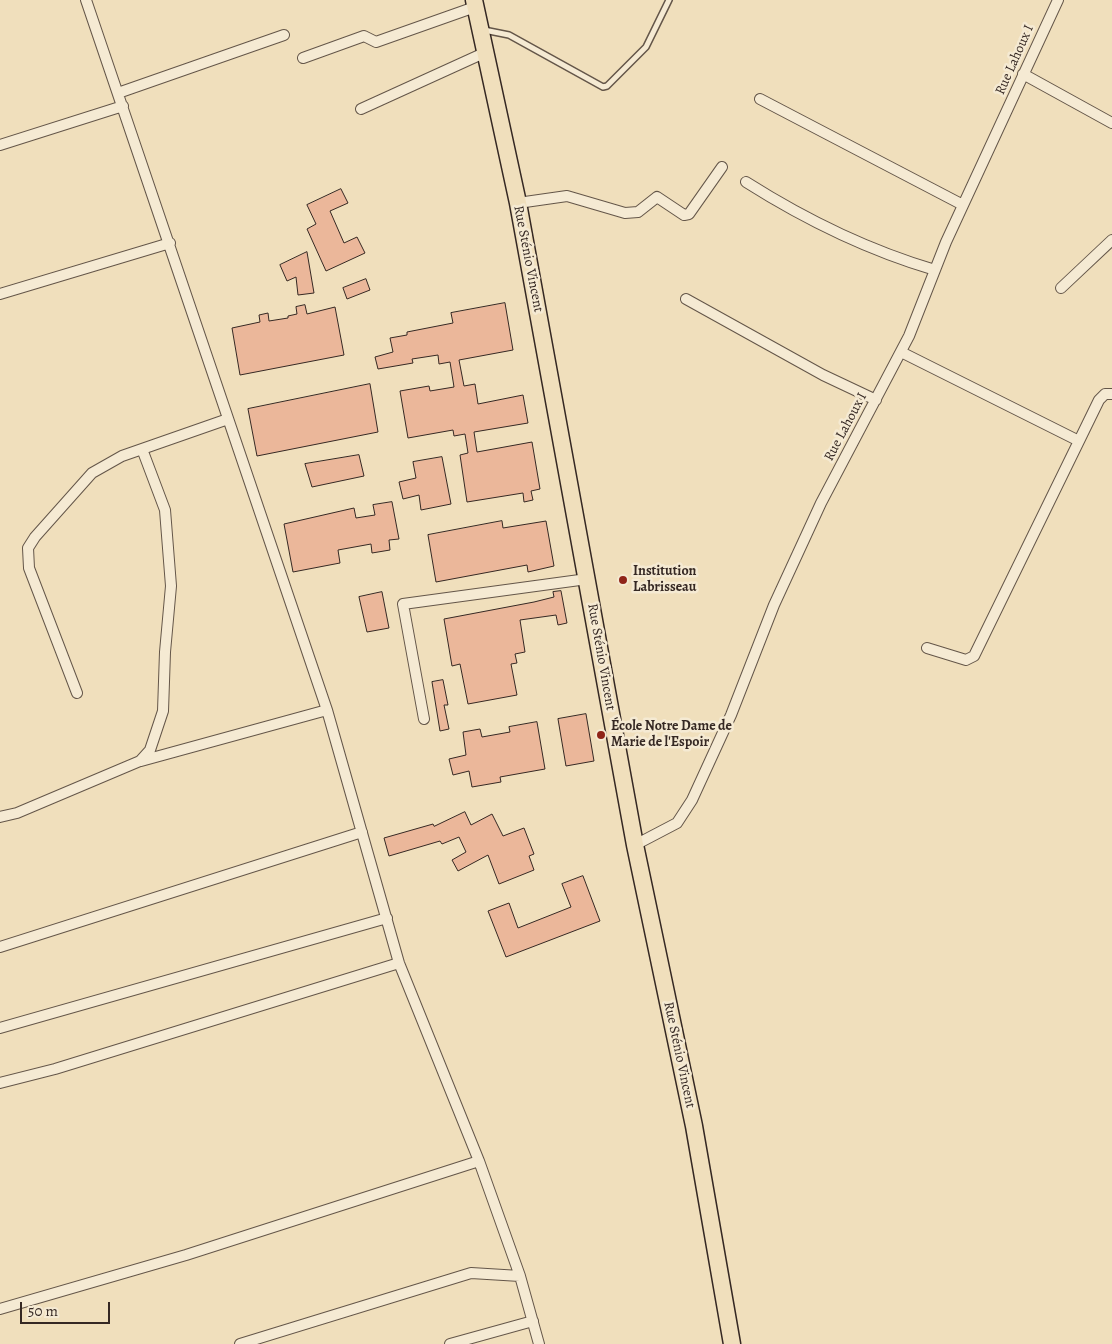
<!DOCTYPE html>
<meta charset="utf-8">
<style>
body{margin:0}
#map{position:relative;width:1112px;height:1344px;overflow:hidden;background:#f0dfbc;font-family:Alegreya,serif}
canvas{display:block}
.scale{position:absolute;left:20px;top:1302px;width:90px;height:22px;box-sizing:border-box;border:2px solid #352823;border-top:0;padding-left:6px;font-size:15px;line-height:18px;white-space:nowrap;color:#352823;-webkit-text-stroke:4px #f5ead3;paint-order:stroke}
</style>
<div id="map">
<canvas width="1112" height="1344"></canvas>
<div class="scale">50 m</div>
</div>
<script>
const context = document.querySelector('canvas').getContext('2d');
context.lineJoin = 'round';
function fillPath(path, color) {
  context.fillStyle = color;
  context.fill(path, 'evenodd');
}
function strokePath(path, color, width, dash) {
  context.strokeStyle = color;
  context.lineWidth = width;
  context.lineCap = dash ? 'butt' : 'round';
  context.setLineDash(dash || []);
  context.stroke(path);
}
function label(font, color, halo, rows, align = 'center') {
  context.font = font + ' Alegreya,serif';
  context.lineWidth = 5;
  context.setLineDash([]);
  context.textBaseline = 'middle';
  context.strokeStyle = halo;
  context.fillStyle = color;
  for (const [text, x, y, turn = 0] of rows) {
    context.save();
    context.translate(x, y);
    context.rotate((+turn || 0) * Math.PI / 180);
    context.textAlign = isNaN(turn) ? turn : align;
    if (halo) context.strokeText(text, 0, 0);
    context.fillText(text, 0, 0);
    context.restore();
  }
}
const building = new Path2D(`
 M341,189L348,203L330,211L344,243L357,237L365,253L326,271L307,229L316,224L307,205Z
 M307,252L314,293L298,295L296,277L287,281L280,265Z
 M366,279L370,290L347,299L343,288Z
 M505,303L513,350L459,360L464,386L475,384L478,404L523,395L528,423L474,432L477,452L532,442L540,489L531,491L533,500L524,502L523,493L467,502L460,455L468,453L465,434L454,436L453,430L408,438L400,391L429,386L430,391L454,387L450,362L439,364L438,355L412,359L413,363L378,369L375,357L393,352L390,338L407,335V332L453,323L451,313Z
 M305,305L307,314L335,307L344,355L240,375L232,328L260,322L259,315L268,313L269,321L288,318V316L297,314L296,307Z
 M370,384L378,432L257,456L248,409Z
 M359,455L364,476L312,487L305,464Z
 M442,457L451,504L421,510L419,495L403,499L399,482L416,478L413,462Z
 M392,502L399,539L389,540L390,550L372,553L371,544L338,550L340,563L293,572L284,524L354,508L356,518L375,515L373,505Z
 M502,521L503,528L546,521L554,566L528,572L527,565L436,582L428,535Z
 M561,591L567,623L558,625L556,615L520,620L525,652L515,654L517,663L511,664L517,695L468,704L460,664L452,666L444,619L534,602L554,597L553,592Z
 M382,592L389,628L367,632L359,597Z
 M443,680L448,705H444L449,729L440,731L432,682Z
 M586,714L594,761L566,766L558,719Z
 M537,722L545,769L500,777L501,782L472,787L469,771L453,775L449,759L466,755L463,732L480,729L482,737L510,732L509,727Z
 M465,812L471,825L492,814L503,836L524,828L534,854L529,856L534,870L499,884L488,855L458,871L452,860L466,852L459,837L442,844L440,841L389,856L384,838L433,824L434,826Z
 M583,876L600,921L506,957L488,911L509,903L518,928L571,907L562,884Z`);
fillPath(building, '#ebb79a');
strokePath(building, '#352823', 1);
const service = new Path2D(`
 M484,30L509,35L603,87L607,86L646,47L669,0`);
const minor = new Path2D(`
 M86,0L327,710L399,963L479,1161L520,1276L539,1344
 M303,58L364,36L376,42L475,7
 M1023,74L1112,123
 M118,93L284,35
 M760,99L963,205
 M361,109L484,53
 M0,145L123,106
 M746,182C806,220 867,250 935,270
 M518,203L567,196L625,213L638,212L657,197L684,215L689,214L722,167
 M1061,288L1112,240
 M0,294L170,243
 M686,299L823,375L876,400
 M901,352L1079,441L1099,400L1105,394H1112
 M927,648L966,660L974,656L1079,441
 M77,693L29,568L28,548L35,537L92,473L122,456L228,419
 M424,719L403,604L587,579
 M141,761L327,710
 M0,817L17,813L140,761L150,750L163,711L165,652L171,586L165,510L142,449
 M635,845L677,823L692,800L731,715L774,605L821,503L909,336L946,242L1058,0
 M0,947L362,832
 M0,1028L387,918
 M0,1083L55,1069L399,963
 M0,1309L186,1255L479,1161
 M240,1344L471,1273L520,1276
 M450,1344L533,1321`);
const primary = new Path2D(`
 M474,0L518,203L635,845L694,1126L732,1344`);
strokePath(service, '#645649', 8);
strokePath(minor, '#645649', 12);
strokePath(primary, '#352823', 19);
strokePath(service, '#f5ead3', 5);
strokePath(minor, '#f5ead3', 10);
strokePath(primary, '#f0dfbc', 16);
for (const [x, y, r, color] of [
 [623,580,5,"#8f2418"],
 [601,735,5,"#8f2418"]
]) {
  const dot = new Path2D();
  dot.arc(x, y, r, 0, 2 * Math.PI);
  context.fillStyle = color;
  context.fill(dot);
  strokePath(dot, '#f5ead3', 2);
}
label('14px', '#352823', '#f5ead3', [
 ["Rue Lahoux I",1015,60,-66],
 ["Rue Sténio Vincent",528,259,79],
 ["Rue Lahoux I",846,427,-62],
 ["Rue Sténio Vincent",601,657,80],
 ["Rue Sténio Vincent",679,1055,78]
]);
label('bold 14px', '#352823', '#f5ead3', [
 ["Institution",633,572],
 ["Labrisseau",633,588],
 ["École Notre Dame de",611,727],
 ["Marie de l'Espoir",611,743]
], 'left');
</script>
